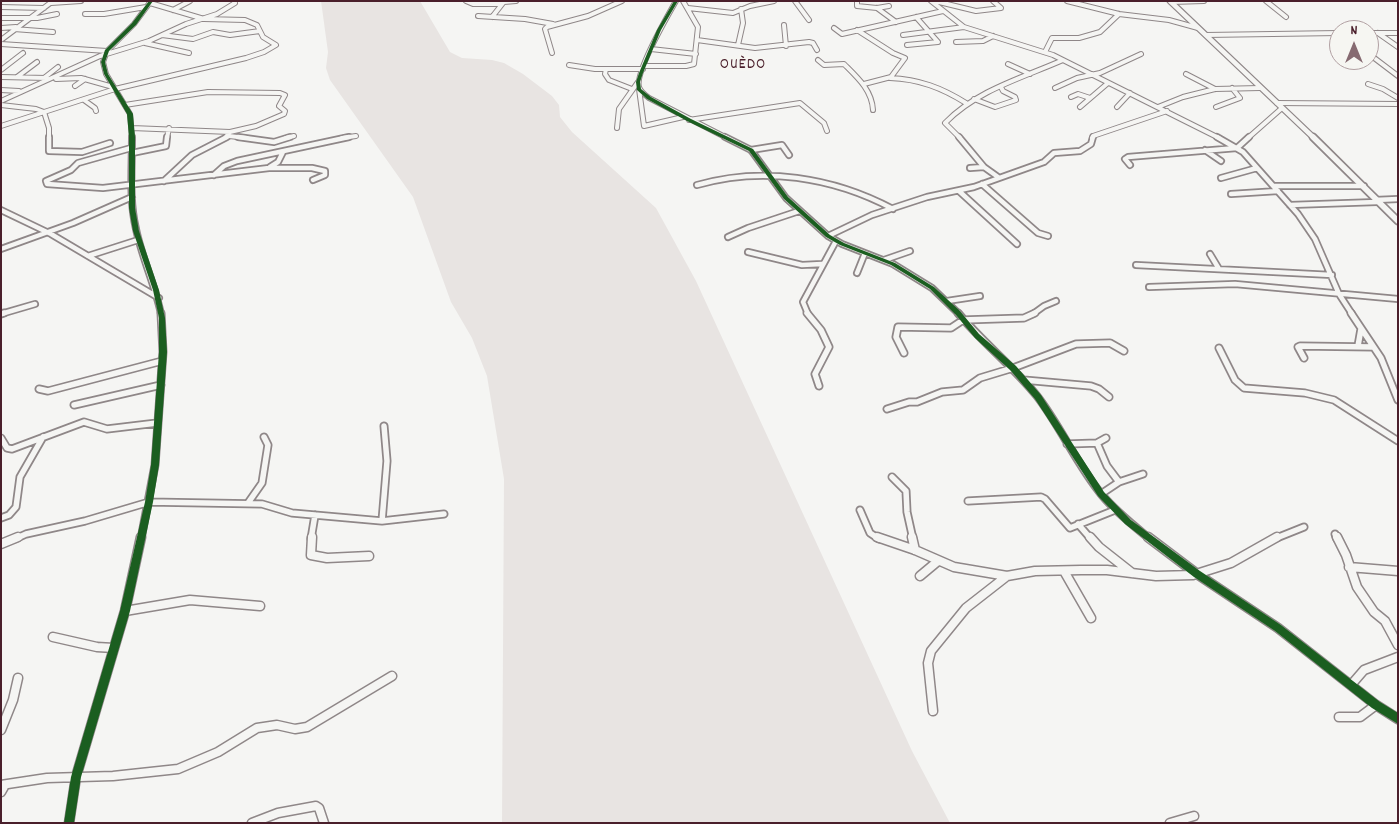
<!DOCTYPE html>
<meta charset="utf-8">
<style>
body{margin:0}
#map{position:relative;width:1399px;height:824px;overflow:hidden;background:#f5f5f3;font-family:Dekko,sans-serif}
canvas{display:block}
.frame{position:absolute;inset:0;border:2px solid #4a1f2b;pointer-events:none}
.north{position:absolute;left:1329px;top:20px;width:50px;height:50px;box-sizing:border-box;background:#f6f6f2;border:1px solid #b1a0a2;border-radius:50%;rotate:0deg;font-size:14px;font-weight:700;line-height:20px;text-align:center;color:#4a1f2b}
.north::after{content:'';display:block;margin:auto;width:18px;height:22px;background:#866a71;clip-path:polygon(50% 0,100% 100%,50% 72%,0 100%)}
</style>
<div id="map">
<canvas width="1399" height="824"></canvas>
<div class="frame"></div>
<div class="north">N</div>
</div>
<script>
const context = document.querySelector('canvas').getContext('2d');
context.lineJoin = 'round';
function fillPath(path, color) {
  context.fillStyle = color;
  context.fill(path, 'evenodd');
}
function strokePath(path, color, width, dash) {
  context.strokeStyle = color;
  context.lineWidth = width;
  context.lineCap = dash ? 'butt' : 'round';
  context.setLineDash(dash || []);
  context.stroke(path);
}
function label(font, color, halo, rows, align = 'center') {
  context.font = font + ' Dekko,sans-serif';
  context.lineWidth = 5;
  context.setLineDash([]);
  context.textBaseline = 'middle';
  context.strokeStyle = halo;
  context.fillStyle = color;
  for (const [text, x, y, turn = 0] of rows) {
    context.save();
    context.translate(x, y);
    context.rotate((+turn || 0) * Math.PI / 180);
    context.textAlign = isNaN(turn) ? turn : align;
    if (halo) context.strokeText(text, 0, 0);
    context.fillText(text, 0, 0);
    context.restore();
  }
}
fillPath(new Path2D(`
 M321,1H420L450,52L462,58L492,60L504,63L523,74L552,96L559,105L560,117L572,132L656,208L696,281L912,751L950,823H502L504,479L487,376L472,338L451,302L413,197L330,80L326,68L328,52Z`), '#e8e4e2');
const minorFar3 = new Path2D(`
 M466,1L473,4H502
 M676,1C668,15 635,73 639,87C640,91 645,95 649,98L727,138
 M795,1L809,20
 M857,1V6L877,8L889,6
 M931,1L964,27L1053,55L1219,138
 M935,1L976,11L1001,8L993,1
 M1067,1L1119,14L1169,20L1198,28
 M1266,1L1286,17
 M504,2L516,1
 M1171,2L1204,1
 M51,3L81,1
 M1,7L44,8
 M688,8L733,13L750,6L774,1
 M877,8L896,22
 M173,10L190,1
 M85,14H104L146,7
 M478,16L525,19L553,24
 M492,17L503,3
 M1,18H37L57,14
 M784,25L786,46
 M1,28L16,27
 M834,28L842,34L943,11
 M14,29L53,32
 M857,30L893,53L905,58L891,77L864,84
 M1369,33H1398
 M1378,33L1398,47
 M162,35L193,39L213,32L230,35L260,31
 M903,35L964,27
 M1206,35L1339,33
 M1,40L53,1
 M697,40L755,48L809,42L813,43L817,50
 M956,42L983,41L993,36
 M145,43L189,53
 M1,44L107,51
 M738,45L743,23L741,9
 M907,45L938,42L916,17
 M651,49L696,54
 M1045,52L1052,38H1079L1100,32L1119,14
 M552,53L545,29L547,27L588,16L622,1
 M1369,54L1398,76
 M818,60L824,65L844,64C857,77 872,90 873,110
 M1008,64L1030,74
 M569,65L595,69H643
 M644,66H686L694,64L698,27L683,1
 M606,69L605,74L609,80L632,89
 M1,70L23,53
 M1186,74L1215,89
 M1,77L47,78
 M17,77L37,62
 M44,78L58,67
 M890,78C919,79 942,88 966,103
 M56,79L81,78L113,87
 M1368,84L1383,89L1398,98
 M75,86L85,79
 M1055,88L1077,78L1100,73L1141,54
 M639,89L644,126L683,117
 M1,90L19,91
 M1071,97L1078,94L1090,98
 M974,99L995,107L1016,100L1015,97L1003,91L1001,87
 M84,100L95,108L96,111
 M1,101L100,56L149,41L186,24L217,14L235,3L234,1
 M1277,103L1398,104
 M1,105L36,109L44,112L49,128V138
 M125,105L208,92L280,93L285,95L279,106L285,111L284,114L256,126L230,132
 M1080,107L1108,83
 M1117,107L1130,93
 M1158,107L1183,97L1215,89L1260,88
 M1216,107L1240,98L1232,88
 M689,120L800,103L824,123L827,131
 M1,126L115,89L246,58L264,52L276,45L263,37L257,25L245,20L204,19L150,3
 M132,128L230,132L225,138
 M617,128L619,109L638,82
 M229,136L247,138
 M132,138L130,114L106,74L103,62L107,51L134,24L151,1
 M167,138L169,128
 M286,138L294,136
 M342,138L356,136
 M960,138L945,123C977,90 1022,78 1063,60
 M1092,138L1093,136L1167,111
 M1248,138L1282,108`);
const minorFar2 = new Path2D(`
 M49,137V151L82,152L110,143
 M132,137C132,168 129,200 136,229C142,258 155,285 161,314
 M238,137L274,142L290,137
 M725,137L751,150L786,198L828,236L842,244L893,264L932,288L959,314
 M959,137L984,167L998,177
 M1217,137L1243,152L1298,214L1315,239L1339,294L1352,314
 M131,148L78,163L71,170L46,181L47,184L103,188L269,168H312L325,171V175L313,180
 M751,150L782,145L789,155
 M1205,150L1221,161
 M132,153L166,146L167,137
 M1130,165L1125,159L1128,157L1237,148L1249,137
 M270,167L278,162L283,152
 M970,168L984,167
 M214,175L224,166L237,161L349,137
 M1221,178L1257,168
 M164,181L192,155L227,137
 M982,184L1038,233L1048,236
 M697,185C762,166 833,177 893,209
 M1274,186H1364
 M959,191L1017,244
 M1231,194L1278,191
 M1375,200L1398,199
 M1290,205L1377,202
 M1,210L51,234L159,298
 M828,236L872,215L927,197L974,187L1044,162L1054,153L1080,151L1091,144L1093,137
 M728,237L748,228L799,211
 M1,249L73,223L132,197
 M748,252L802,265L822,264
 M1210,254L1219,269
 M88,256L138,240
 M884,260L910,251
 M1136,265L1332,275
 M857,273L865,253
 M1149,287L1235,284L1398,299
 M947,301L980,296
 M1,314L35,304
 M808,314L803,302L836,241
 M1033,314L1044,306L1056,301`);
const minorFar1 = new Path2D(`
 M807,313L821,330L829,347L815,374L819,386
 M958,313C983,343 1013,366 1037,396C1061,427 1077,465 1102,495C1116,512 1133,525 1150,539
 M1351,313L1381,358L1398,400
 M1,314L4,313
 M1358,346L1361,329
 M1219,348L1235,380L1244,388L1305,393L1334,400L1398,441
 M904,353L896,337L898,327L951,328L963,320L1024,318L1035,313
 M1304,358L1298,347L1300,346L1373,347
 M1024,380L1091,386L1099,389L1109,397
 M39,389L48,391L162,361
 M74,405L161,385
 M887,409L909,402H917L942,392L963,390L980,378L1013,368L1076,344L1110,343L1124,351
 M1,438L7,448L12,449L84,422L107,429L157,423
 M1097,443L1107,466L1119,482
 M1067,444L1097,443L1106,438
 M892,477L906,491L907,512L913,539
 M1101,494L1119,482L1143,474
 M968,501L1041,497L1045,499L1070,528L1115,510
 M248,503L262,483L268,445L264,437
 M860,510L870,533L879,539
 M1,518L9,515L16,507L20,477L43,437
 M382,521L387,461L384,426
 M1078,524L1091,539
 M1335,534L1337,539
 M15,539L26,534L85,521L149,502L262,504L292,513L382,521L444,514
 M141,539L155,465L163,352L161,313
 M311,539L315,515
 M1274,539L1304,527`);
const minor = new Path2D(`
 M312,537L311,555L327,558L369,556
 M877,537L915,550L954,567L1007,576
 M912,537L915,550
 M1090,537L1099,547L1132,573
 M1148,537L1197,574L1278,628L1376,705L1398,719
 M1337,537L1346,555L1357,587L1374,612L1385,621L1398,645
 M1,544L18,537
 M1349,567L1398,571
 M1064,571L1091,618
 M920,576L938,561
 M125,611L190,600L260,606
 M53,637L97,647L114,648
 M1351,685L1364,670L1398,657
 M933,711L928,663L931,651L966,608L1007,576L1035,571L1081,570H1107L1156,576L1193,575L1231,563L1277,537
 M1339,717H1360L1376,705
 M1,730L13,700L18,678
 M1,785L47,778L113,776L178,769L218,752L257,728L277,725L295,729L307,727L392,676
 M1,792L5,785
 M69,823L76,777L125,611L141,537
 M252,823L278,813L316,806L319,808L324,823
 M1170,823L1194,816`);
const tertiaryFar1 = new Path2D(`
 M1170,1L1314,138`);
const tertiary = new Path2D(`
 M1313,137L1398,221`);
strokePath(minorFar3, '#8f8788', 6);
strokePath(minorFar2, '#8f8788', 8);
strokePath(minorFar1, '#8f8788', 9);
strokePath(minor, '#8f8788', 11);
strokePath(tertiaryFar1, '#8f8788', 7);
strokePath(tertiary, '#8f8788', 9);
strokePath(minorFar3, '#f5f5f3', 4);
strokePath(minorFar2, '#f5f5f3', 4.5);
strokePath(minorFar1, '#f5f5f3', 5.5);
strokePath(minor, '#f5f5f3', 8);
strokePath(tertiaryFar1, '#f5f5f3', 4.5);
strokePath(tertiary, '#f5f5f3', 5.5);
fillPath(new Path2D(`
 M149,1H153L136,25L109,51L105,62L108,74L133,114L135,137V208L139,231L159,290L165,318L167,352L159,465L153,502L130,611L81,777L74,823H64L71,777L120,611L145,502L151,465L159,352V318L153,290L133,231L129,208V137L127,114L104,74L101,62L105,50L132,23Z
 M674,1H678L661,30L643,73L640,82L641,89L651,97L691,119L753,149L788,197L830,235L844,243L895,263L934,287L960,311L979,334L1016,366L1041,395L1104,492L1131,520L1200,571L1281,625L1380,702L1398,713V724L1372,708L1275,631L1194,577L1125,524L1098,496L1035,399L1010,370L975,338L956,315L930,289L891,265L840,245L826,237L784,199L749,151L687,121L647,99L637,90L636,82L639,73L657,30Z`), '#1b5e20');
context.letterSpacing = '1px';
label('16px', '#4a1f2b', '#f6f6f2', [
 ["OUÈDO",743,66]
]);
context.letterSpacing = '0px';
</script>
